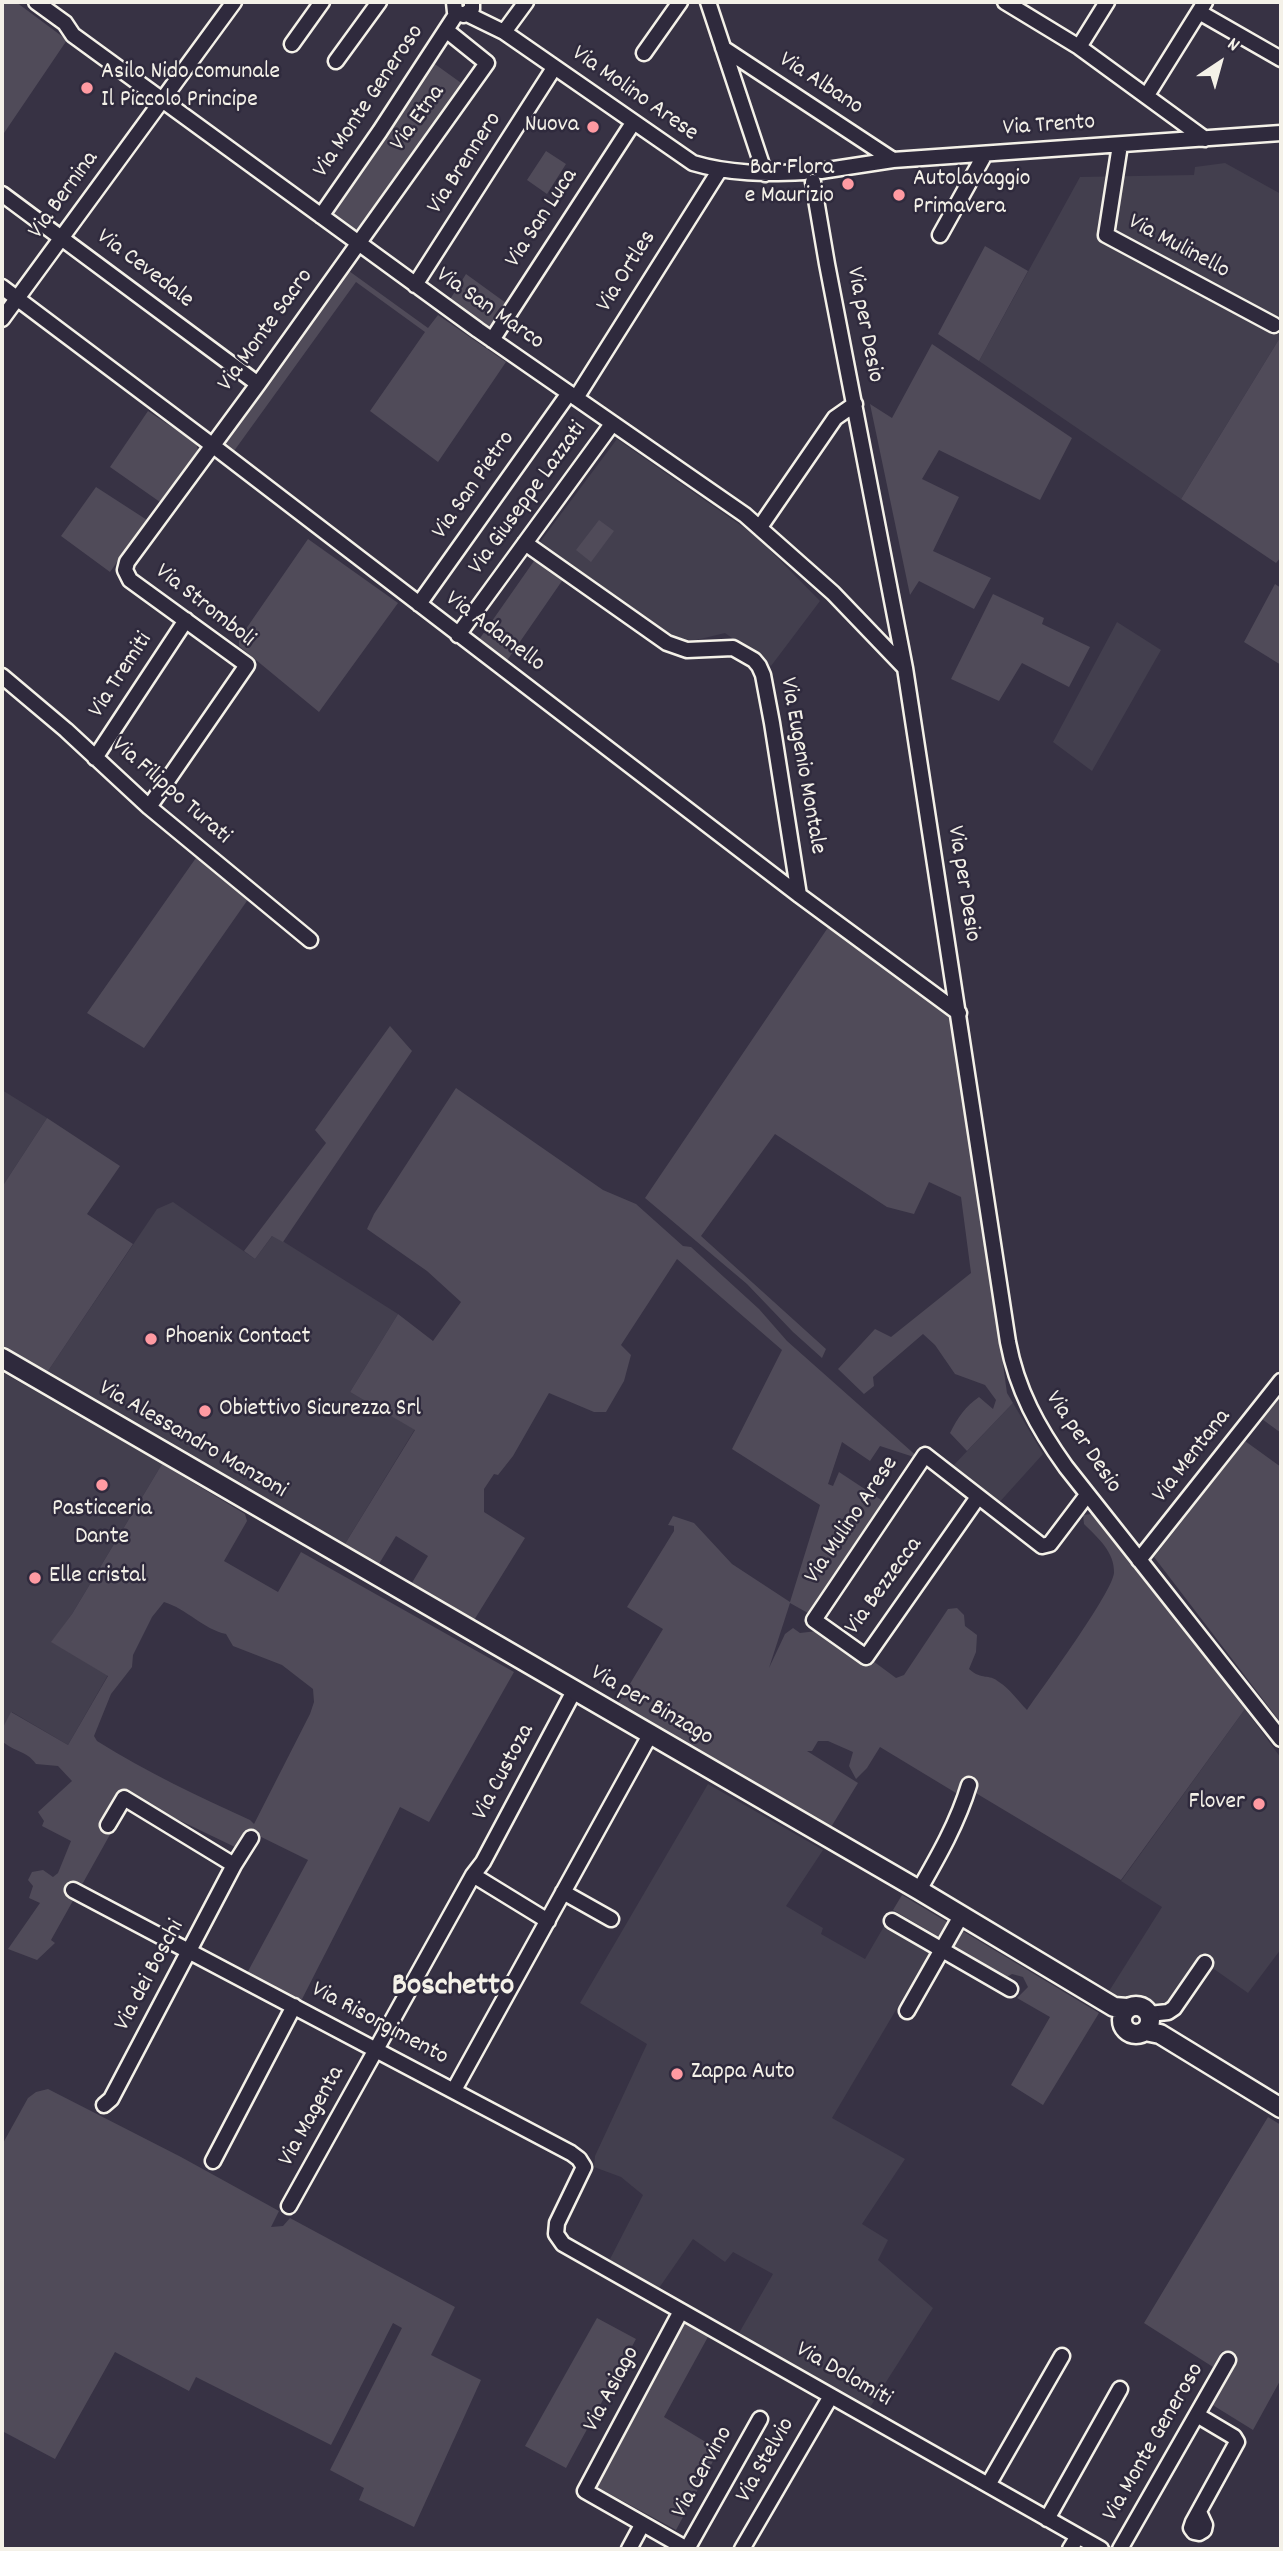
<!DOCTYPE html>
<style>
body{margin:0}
#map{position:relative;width:1283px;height:2551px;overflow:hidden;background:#373244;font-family:Dekko,sans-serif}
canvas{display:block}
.frame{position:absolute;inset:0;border:4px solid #f4f1e8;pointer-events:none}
.north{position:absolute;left:1185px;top:28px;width:70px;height:70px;-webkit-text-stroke:5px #2f2a3d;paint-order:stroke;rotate:36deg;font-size:19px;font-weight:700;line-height:28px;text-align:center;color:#f4f1e8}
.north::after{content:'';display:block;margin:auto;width:24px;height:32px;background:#f4f1e8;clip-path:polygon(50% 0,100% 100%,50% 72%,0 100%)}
</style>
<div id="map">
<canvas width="1283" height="2551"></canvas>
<div class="frame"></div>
<div class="north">N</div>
</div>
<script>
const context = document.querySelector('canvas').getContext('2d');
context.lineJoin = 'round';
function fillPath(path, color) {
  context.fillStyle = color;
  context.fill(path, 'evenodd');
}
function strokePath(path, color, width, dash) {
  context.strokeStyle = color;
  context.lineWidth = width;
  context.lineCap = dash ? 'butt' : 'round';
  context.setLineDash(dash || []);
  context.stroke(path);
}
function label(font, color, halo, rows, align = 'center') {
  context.font = font + ' Dekko,sans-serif';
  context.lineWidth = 5;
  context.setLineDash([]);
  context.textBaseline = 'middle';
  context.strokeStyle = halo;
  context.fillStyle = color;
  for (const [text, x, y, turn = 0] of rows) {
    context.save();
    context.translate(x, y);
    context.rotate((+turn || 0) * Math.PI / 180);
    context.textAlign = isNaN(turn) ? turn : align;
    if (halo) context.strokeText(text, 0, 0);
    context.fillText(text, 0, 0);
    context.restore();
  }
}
fillPath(new Path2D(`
 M1225,163L1281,194V336L1181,499L979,361L1080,177L1194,175L1195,167Z
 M617,439L756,536L820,601L771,666L725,633L692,641L676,639L540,542Z
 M1117,622L1161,650L1092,771L1053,742Z
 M2,1090L47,1118L2,1187Z
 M173,1202L255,1259L273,1235L398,1314L350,1392L415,1429L340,1552L44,1377L157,1209Z
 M2,1372L162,1464L72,1614L52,1642L108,1675L68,1745L12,1712L2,1729Z
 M1013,1403L1043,1454L996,1506L951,1468Z
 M1245,1709L1281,1758V1949L1248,1993L1204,1962L1171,2007L1151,2010L1140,2003L1121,2004L1106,1996L1162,1907L1121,1881Z
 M708,1784L823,1850L786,1906L823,1928L821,1934L865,1959L886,1923L932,1949L832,2118L905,2159L862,2224L888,2240L878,2260L933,2308L867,2412L739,2333L773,2274L733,2252L725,2262L693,2239L659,2288L609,2261L643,2195L621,2177L594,2167L595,2156L647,2044L580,2003Z`), '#433f4e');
fillPath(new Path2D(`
 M2,2H16L67,40L2,136Z
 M432,62L464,85L360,228L352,230L333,217L331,211Z
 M546,151L566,164L547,194L527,180Z
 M985,246L1028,271L979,361L938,334Z
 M349,271L428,328L438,315L506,362L438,462L370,411L425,332L356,282L234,451L223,443Z
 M466,274L506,303L489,330L449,301Z
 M1281,336V557L1276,563L1181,499Z
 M932,344L1072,438L1040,500L939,450L922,479L959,497L933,551L991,578L974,609L919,581L910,595L870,404L892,418Z
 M148,411L196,443L198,450L160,502L110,467Z
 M96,487L147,520L110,572L61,536Z
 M599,520L614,531L591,562L576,550Z
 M308,539L398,603L319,712L239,646V639Z
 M534,561H540L564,578L506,662L478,641Z
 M1275,584L1281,588V665L1244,642Z
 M993,594L1044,618L1042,624L1090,647L1069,687L1022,663L999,701L951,679Z
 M198,855L249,898L144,1048L87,1013Z
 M829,926L951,1013L967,1107L1007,1393L1013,1403L967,1451L950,1433C958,1417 965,1407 979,1397L993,1409L996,1400L985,1385L955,1374L935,1345L923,1334L873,1377L874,1386L864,1394L838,1369L875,1329L891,1337L971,1273L961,1197L929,1182L914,1214L887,1207L775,1134L701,1236L826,1349L822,1358L793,1332L747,1284L645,1198Z
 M390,1026L412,1051L283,1242L272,1236L255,1259L244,1251L326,1143L315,1130Z
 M456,1088L603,1190L636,1204L683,1246L691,1247L759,1309L787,1341L920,1459L880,1446L870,1461L842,1442L828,1484L833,1486L839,1472L889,1505L815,1617L790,1603L769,1668L785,1634L793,1628L800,1633L817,1631L868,1665L873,1661L896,1678L904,1675L948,1609L957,1608L964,1615L965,1626L977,1635L976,1652L969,1669C983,1681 988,1673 999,1682C1010,1689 1018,1701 1027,1710C1043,1687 1112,1593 1114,1573C1115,1552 1097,1537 1084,1524L1083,1515L1092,1514L1245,1709L1121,1880L964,1786L956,1793L880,1747L867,1768L856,1779L849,1766L853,1752L828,1741H818L812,1751H807L858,1783L828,1832L616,1707L663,1629L627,1607L674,1531V1526L668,1525L673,1516L694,1523L732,1564L790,1602L820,1505L732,1449L782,1350L677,1259L621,1345L631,1355L624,1381L606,1412H594L549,1393L513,1456L498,1475L494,1474L484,1489V1512L525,1538L471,1625L407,1591L428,1556L396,1536L374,1572L340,1552L415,1430L350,1392L398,1314L433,1341L461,1302L427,1271L367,1229L374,1214Z
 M47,1118L120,1166L87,1214L133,1244L44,1377L2,1351V1187Z
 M1281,1394V1433L1262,1419Z
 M1245,1441L1281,1467V1723L1154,1557Z
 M162,1464L245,1514L247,1521L224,1561L278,1592L301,1552L514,1672L429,1822L400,1807L300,2003L246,1975L308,1860L249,1831L237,1848L131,1797L51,1940L55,1943L37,1960L8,1949L40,1903L29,1898L33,1886L28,1880L32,1872L43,1870L53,1877L58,1873L71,1841L42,1826L44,1821L38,1812L72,1781L58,1766L36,1764C26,1750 14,1752 2,1741V1729L11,1712L68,1745L108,1676L51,1642L72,1614ZM164,1602C187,1609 203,1629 226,1634L233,1646L282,1665L313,1689L314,1702L310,1714L254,1824L250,1820C198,1796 146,1772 97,1741L94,1736L111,1694L132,1667L133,1655L152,1617Z
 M902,1895L949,1923L941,1938L893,1910Z
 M961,1930L1099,2013L1043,2105L1011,2085L1050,2017L1017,1998L1028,1987L1023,1977L1012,1974L1007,1977L952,1945Z
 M48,2089L181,2157L279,2211L271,2227L283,2226L290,2218L455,2307L431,2355L481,2380L414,2527L359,2500L364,2488L330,2470L402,2328L393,2323L331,2445L196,2377L189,2391L115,2352L55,2459L2,2431V2145L28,2098L36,2092Z
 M1268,2117L1281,2125V2379L1253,2430L1211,2404L1236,2360L1222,2351L1213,2367L1144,2323Z
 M597,2318L636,2339L566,2468L525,2446Z
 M680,2320L709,2335L664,2417L719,2450L676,2530L597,2487Z`), '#504b59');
const minor = new Path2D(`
 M36,2L65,23L73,35L478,330L745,515L833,593L904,667
 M454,2L455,12L464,15L472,9V2
 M708,2L765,174
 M1005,2L1079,47L1205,139
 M1199,12L1281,59
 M467,14L504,32L693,163C730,174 766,174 804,172
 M504,32L526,2
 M292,44L322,2
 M1079,47L1107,2
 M723,48L893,160
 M644,53L680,2
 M336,61L379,2
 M1147,95L1205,2
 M1120,145L1106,235L1274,325
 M821,171L893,160L1281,133
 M813,182L827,264L905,668L1008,1342C1017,1390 1038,1428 1066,1467L1281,1739
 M2,194L258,384
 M321,216L380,131L457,13
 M940,235L985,154
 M415,285L554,68
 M2,287L212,445L799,895L959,1013
 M2,319L234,2
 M492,340L633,123
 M576,398L719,171
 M760,527L835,418L855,404
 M525,543L667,643L687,650L733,648L754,660L759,666L763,675L772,723L799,895
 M419,604L569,393
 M458,635L612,424
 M2,676L66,730L149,807L310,940
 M95,758L186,620
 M149,807L247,665L130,580L125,570L127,562L258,384L487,63L446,30
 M978,1497L866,1657L814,1620L925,1455L1042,1546L1050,1544L1087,1495
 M1139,1560L1281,1381
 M234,1865L251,1838
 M473,1875L548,1921
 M73,1890L571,2153L579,2159L584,2167L557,2223L556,2234L563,2244L1101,2549
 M919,1890C938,1857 958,1822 969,1785
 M563,1892L611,1919
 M892,1921L1010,1989
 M907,2011L961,1916
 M1149,2014L1168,2012L1174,2008L1205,1963
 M454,2090L650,1735
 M104,2105L111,2099L234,1865L124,1798L108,1825
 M213,2161L294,2006
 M289,2206L473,1875L483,1862L574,1691
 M681,2311L585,2491L687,2549
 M1197,2415L1234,2437L1237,2442L1193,2522L1191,2528L1194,2532L1199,2533L1204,2530L1205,2525L1199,2512
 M988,2485L1062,2356
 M1047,2519L1120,2389
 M629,2549L642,2525
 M687,2549L760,2419
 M742,2549L831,2396
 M1070,2549L1078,2536
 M1120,2549L1228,2360`);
const major = new Path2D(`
 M2,1358L919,1890L1114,2007L1127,2008
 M1122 2020a14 14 0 1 1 28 0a14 14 0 1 1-28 0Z
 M1145,2031L1160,2034L1281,2108`);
strokePath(minor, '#f4f1e8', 19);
strokePath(major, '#f4f1e8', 23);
strokePath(minor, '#2f2a3d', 14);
strokePath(major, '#2f2a3d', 18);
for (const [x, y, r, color] of [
 [87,88,7,"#ff9aa2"],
 [593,127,7,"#ff9aa2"],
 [848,184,7,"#ff9aa2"],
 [899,195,7,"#ff9aa2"],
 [151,1339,7,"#ff9aa2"],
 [205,1411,7,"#ff9aa2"],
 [102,1485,7,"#ff9aa2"],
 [35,1578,7,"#ff9aa2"],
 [1259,1804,7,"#ff9aa2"],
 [677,2074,7,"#ff9aa2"]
]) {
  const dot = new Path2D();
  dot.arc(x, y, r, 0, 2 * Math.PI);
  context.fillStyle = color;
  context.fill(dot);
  strokePath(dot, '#2f2a3d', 2.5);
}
label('24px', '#f4f1e8', '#2f2a3d', [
 ["Asilo Nido comunale",101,74],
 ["Il Piccolo Principe",101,102],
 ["Nuova",579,127,"right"],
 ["Bar Flora",834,170,"right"],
 ["e Maurizio",834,198,"right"],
 ["Autolavaggio",913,181],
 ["Primavera",913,209],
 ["Phoenix Contact",165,1339],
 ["Obiettivo Sicurezza Srl",219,1411],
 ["Pasticceria",102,1511,"center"],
 ["Dante",102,1539,"center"],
 ["Elle cristal",49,1578],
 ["Flover",1245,1804,"right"],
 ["Zappa Auto",691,2074]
], 'left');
label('24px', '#f4f1e8', '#2f2a3d', [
 ["Via Albano",820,85,33],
 ["Via Molino Arese",634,95,35],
 ["Via Monte Generoso",370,102,-56],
 ["Via Etna",419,119,-54],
 ["Via Trento",1049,127,-4],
 ["Via Brennero",466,164,-57],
 ["Via Bernina",65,196,-54],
 ["Via San Luca",543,219,-57],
 ["Via Mulinello",1178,248,28],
 ["Via Cevedale",144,270,37],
 ["Via Ortles",628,272,-58],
 ["Via San Marco",489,310,35],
 ["Via per Desio",863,325,79],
 ["Via Monte Sacro",267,331,-54],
 ["Via San Pietro",475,486,-55],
 ["Via Giuseppe Lazzati",529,499,-54],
 ["Via Stromboli",204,607,38],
 ["Via Adamello",494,633,37],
 ["Via Tremiti",122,676,-57],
 ["Via Eugenio Montale",801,766,80],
 ["Via Filippo Turati",170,792,41],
 ["Via per Desio",962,884,81],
 ["Via Alessandro Manzoni",192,1441,30],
 ["Via per Desio",1082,1443,56],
 ["Via Mentana",1193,1457,-52],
 ["Via Mulino Arese",853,1521,-56],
 ["Via Bezzecca",885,1587,-54],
 ["Via per Binzago",651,1707,30],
 ["Via Custoza",505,1773,-62],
 ["Via dei Boschi",151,1976,-62],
 ["Via Risorgimento",379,2025,28],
 ["Via Magenta",313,2117,-61],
 ["Via Dolomiti",843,2376,30],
 ["Via Asiago",613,2390,-62],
 ["Via Monte Generoso",1155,2443,-60],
 ["Via Stelvio",767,2461,-60],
 ["Via Cervino",704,2473,-61]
]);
label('bold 32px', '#f4f1e8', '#2f2a3d', [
 ["Boschetto",453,1989]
]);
</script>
